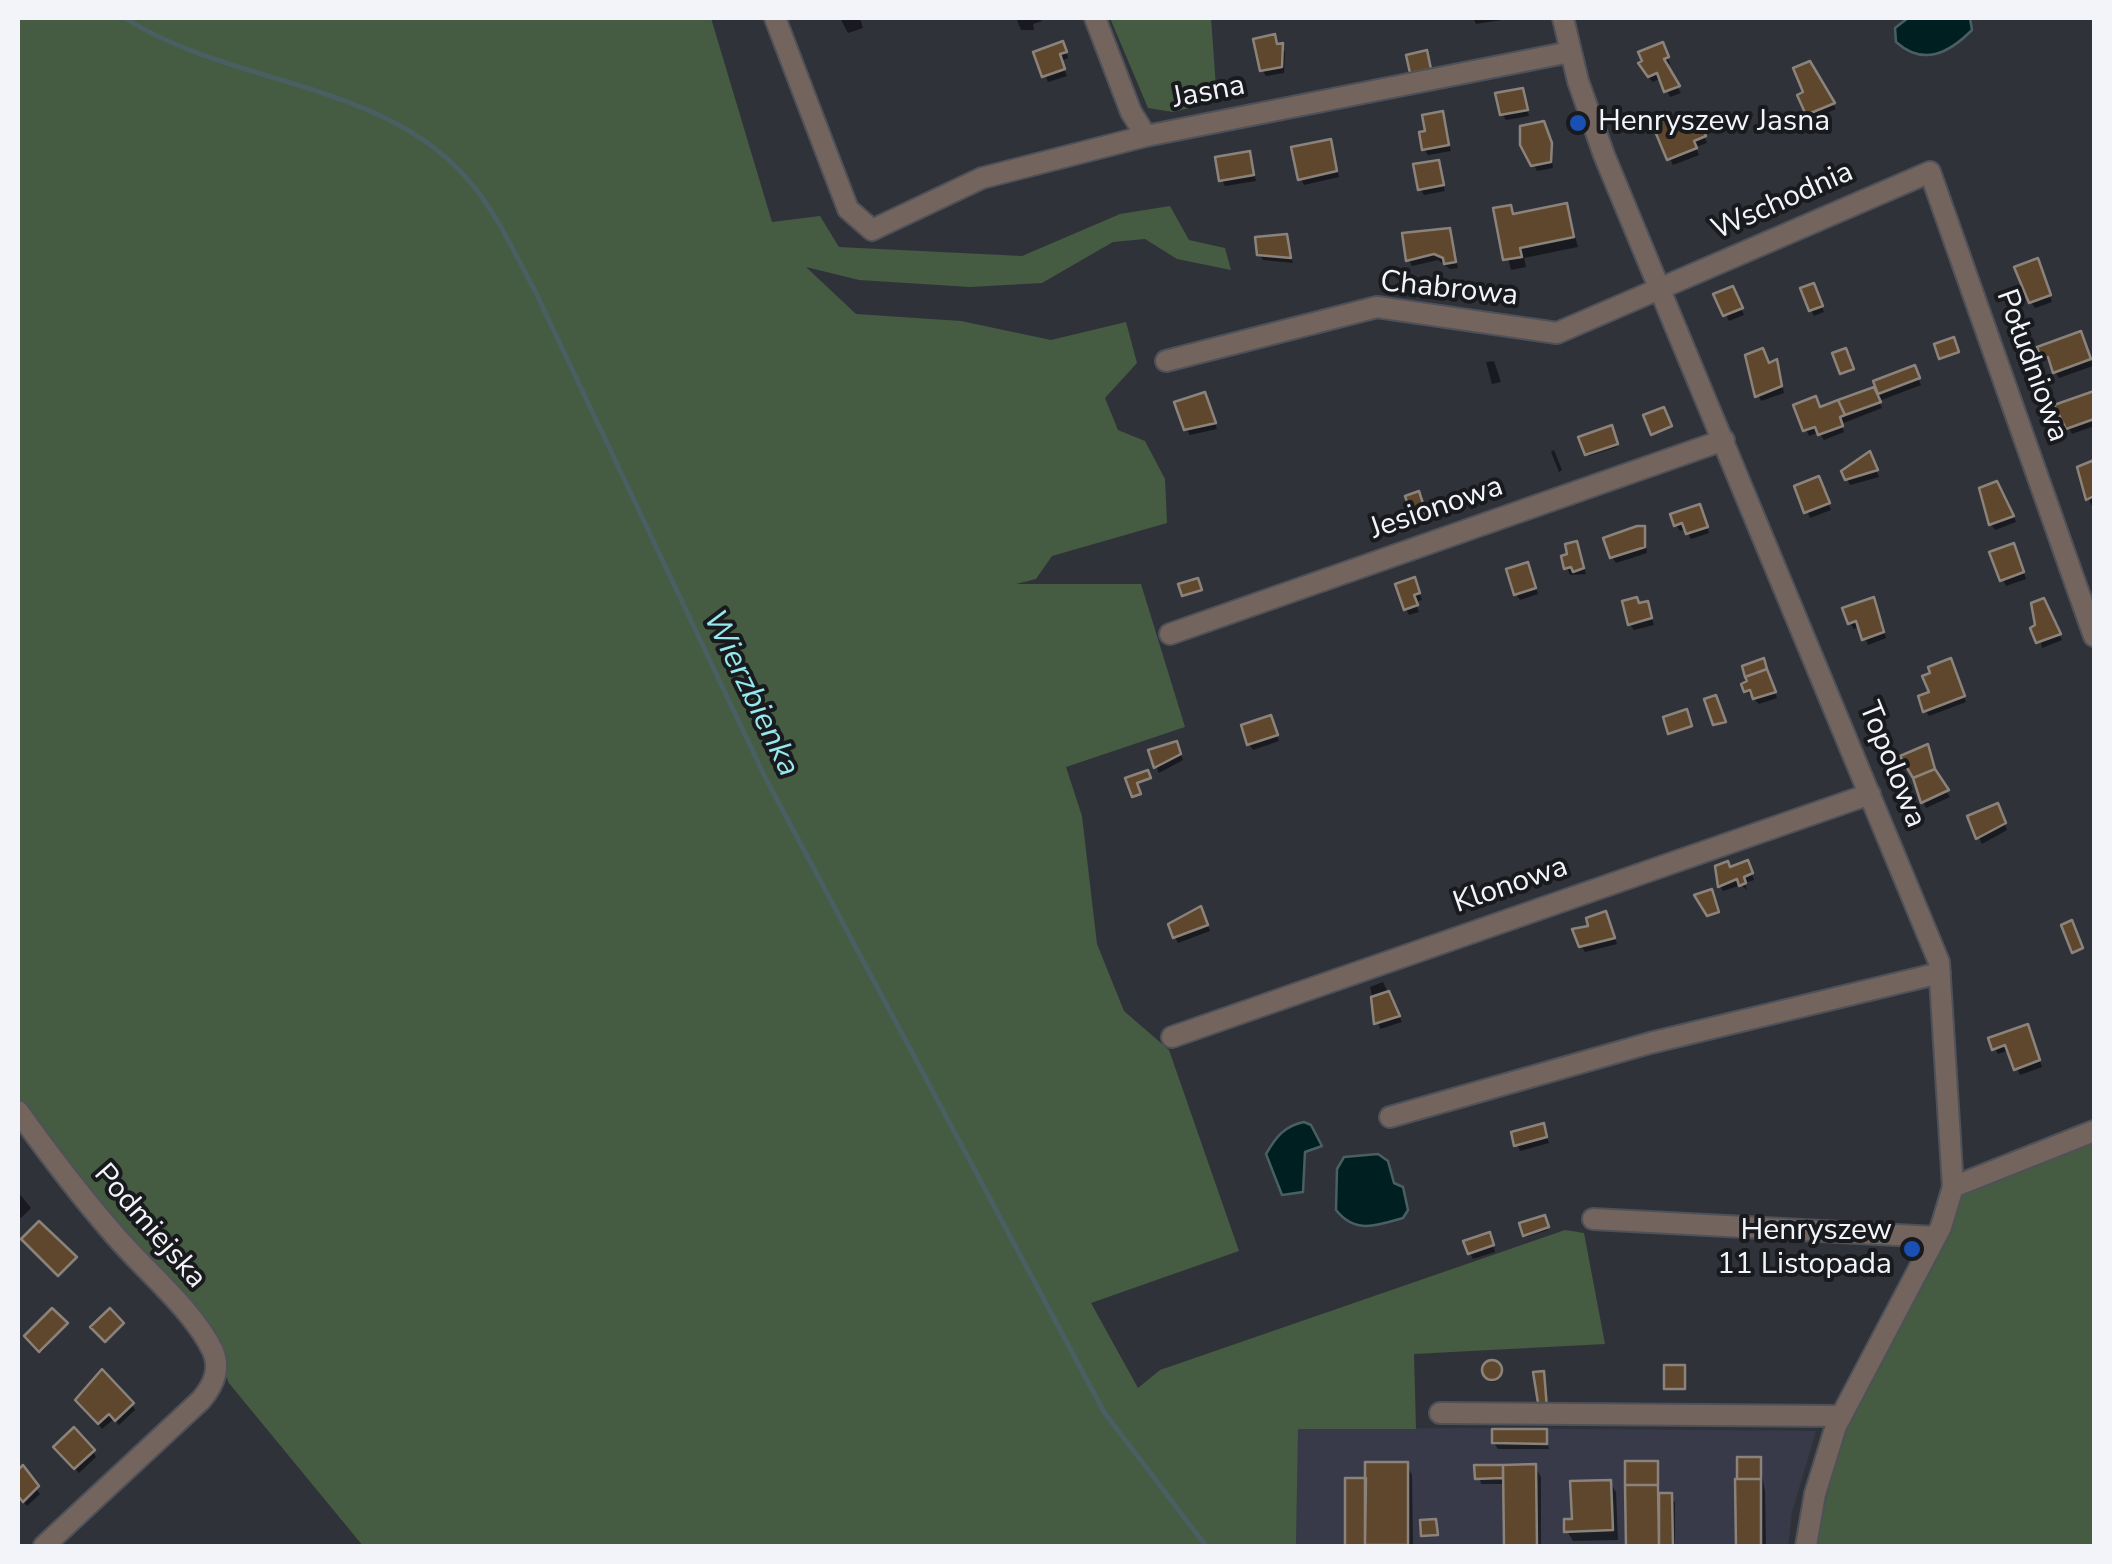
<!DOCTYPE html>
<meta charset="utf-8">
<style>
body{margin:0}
#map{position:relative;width:2112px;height:1564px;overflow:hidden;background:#30323a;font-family:"Nunito Sans",sans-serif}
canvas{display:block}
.frame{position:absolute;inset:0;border:20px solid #f3f4fa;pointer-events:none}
</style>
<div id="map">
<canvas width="2112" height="1564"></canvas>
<div class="frame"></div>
</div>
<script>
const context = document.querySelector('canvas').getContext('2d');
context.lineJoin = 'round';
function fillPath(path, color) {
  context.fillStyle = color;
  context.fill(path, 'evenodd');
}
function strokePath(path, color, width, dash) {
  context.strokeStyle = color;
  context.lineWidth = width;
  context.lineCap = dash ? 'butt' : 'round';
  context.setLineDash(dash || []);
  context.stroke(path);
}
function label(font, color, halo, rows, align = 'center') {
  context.font = font + ' "Nunito Sans",sans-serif';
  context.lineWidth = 8;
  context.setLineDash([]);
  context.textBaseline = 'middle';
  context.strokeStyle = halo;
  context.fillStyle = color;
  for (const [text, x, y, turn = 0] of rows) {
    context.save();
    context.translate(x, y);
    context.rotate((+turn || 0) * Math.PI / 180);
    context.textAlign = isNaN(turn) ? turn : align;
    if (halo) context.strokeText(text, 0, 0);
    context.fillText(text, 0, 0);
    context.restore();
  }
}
fillPath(new Path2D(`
 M1297,1429L1469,1428L1816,1431L1792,1512L1788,1546H1296Z`), '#383a49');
fillPath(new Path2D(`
 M18,18H711L772,222L820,216L839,247L1022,256L1120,214L1170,206L1189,240L1225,248L1231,270L1177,259L1145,239L1113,242L1042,283L970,287L859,280L806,267L856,314L961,321L1051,340L1126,322L1137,363L1105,398L1118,430L1145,441L1165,479L1167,523L1052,556L1036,579L1016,584H1141L1185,727L1066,767L1082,816L1097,944L1124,1011L1169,1050L1239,1251L1091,1303L1138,1388L1160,1370L1565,1230L1584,1233L1605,1344L1414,1354L1416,1429H1298L1296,1546H363L228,1382L223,1358L18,1099Z
 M1110,18H1211L1217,101L1173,112L1148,108Z
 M2094,1141V1546H1817C1825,1504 1833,1459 1850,1419C1884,1342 1941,1274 1963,1192Z`), '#455b42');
const water = new Path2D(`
 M1908,18H1970L1972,30C1948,54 1923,66 1896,42L1895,28Z
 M1304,1122L1311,1125L1322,1146L1305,1152L1303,1192L1282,1195L1266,1154C1276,1137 1284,1126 1304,1122Z
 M1378,1154L1388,1161L1394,1183L1403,1187L1408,1210L1403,1218C1376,1226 1355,1234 1336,1210L1337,1169L1344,1157Z`);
fillPath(water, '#001f21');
strokePath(water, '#495f62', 2.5);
fillPath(new Path2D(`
 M840,18H860L863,28L848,33Z
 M1016,18H1040L1042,21L1033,24L1034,30H1021Z
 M1473,18H1501L1502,20L1476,24Z
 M1274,37L1285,52L1284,73L1266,76L1262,70Z
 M1066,50L1068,58L1061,61L1067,76L1048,82L1036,53Z
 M1665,51L1670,64L1665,66L1681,93L1670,97L1661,78L1653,82L1647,76L1641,54Z
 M1809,64L1836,109L1811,120L1806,93Z
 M1522,90L1529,116L1506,120L1502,114Z
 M1442,114L1451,151L1428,155L1424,149L1428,133Z
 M1699,123L1707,143L1696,147L1699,155L1673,165L1656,125Z
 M1547,130L1553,168L1537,171L1523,144Z
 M1330,142L1339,177L1304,185L1301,179Z
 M1249,154L1256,181L1225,186L1222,180Z
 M1437,162L1445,191L1424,195L1420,189Z
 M1566,206L1578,247L1524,258L1526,267L1511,270L1496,210L1510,208L1515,216Z
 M1449,231L1458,268L1450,269L1438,260L1412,266L1409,260Z
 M1285,237L1293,263L1263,260L1259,254Z
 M2040,267L2052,302L2035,308L2031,302Z
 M1816,292L1824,312L1814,316L1811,310Z
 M1717,295H1735L1744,315L1729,321Z
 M2084,340L2093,366L2059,378L2040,348Z
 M1494,361L1501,382L1492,384L1486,362Z
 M1776,362L1784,393L1761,401L1749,373Z
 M1914,369L1921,385L1879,401L1882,408L1841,424L1844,432L1824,440L1819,432L1809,436L1796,406L1820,410Z
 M2094,393V426L2072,434L2057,407Z
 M1208,401L1217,429L1190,435L1186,429Z
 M1611,428L1617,447L1589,456L1582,438Z
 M1554,450L1562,470L1559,472L1551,452Z
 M1872,460L1879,477L1850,485L1847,479Z
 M2094,463V503L2091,505L2080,468Z
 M1822,485L1831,510L1810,518L1797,487Z
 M2003,492L2016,522L1995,530L1991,524Z
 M1703,513L1709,533L1691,539L1686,529L1680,531L1676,525Z
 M1644,529L1647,553L1616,563L1612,557Z
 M1579,550L1586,574L1570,575L1567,568Z
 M2016,552L2026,579L2006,586L1992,554Z
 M1530,571L1538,594L1520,600L1516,594Z
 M1417,586L1422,600L1415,602L1419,612L1409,615L1406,609Z
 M2042,601L2062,640L2042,648L2038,627Z
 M1647,604L1654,625L1634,630L1630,624L1640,606Z
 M1876,606L1886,638L1868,645L1860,626L1854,629L1850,623Z
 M1953,667L1966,702L1929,716L1926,711L1934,674Z
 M1770,678L1777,698L1759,704L1746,691Z
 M1273,724L1279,741L1253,750L1249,744Z
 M1927,747L1936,776L1950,797L1926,808L1903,758Z
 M1179,750L1183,760L1159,773L1151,752Z
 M2000,812L2007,830L1982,844L1970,817Z
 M1750,869L1754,880L1745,883L1747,890L1741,885L1723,891L1720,886L1730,870Z
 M1204,915L1210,931L1178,943L1175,937Z
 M1608,920L1617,944L1585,952L1581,946Z
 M1383,982L1402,1022L1380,1029L1370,987Z
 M2030,1033L2042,1067L2020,1075L2010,1050L1998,1054L1995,1049Z
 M1543,1126L1549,1143L1520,1151L1514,1134Z
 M18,1192L31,1208L21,1218L18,1214Z
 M1544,1218L1548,1230L1526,1237L1522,1225Z
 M1492,1242L1495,1252L1473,1259L1470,1253Z
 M66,1325L42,1352L28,1339Z
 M1484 1373a9 9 0 1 1 18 0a9 9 0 1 1-18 0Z
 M78,1401L132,1404L135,1410L119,1425L114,1419L102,1429Z
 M1545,1432L1549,1449H1498L1494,1443Z
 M93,1451L96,1457L79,1473L60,1453Z
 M1759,1459L1765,1491L1766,1546H1738V1481Z
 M1406,1464L1412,1475L1413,1546H1348L1368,1480Z
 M1627,1464H1657L1660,1494L1675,1502V1546H1629Z
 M1477,1467H1535L1541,1477V1546H1506V1484H1481Z
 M23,1469L40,1494L27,1506L18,1496V1474Z
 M1610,1482L1616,1492L1618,1540L1573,1541L1567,1531Z`), '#0007');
strokePath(new Path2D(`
 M125,18C229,85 377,80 464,175C495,209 514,252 536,293L766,779L1104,1412L1206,1546`), '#495f62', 5);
const building = new Path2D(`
 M1275,34L1277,44L1283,43L1282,67L1260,71L1253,39Z
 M1063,41L1067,52L1060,54L1065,69L1042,77L1033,52Z
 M1663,42L1669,57L1664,59L1680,86L1664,92L1657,73L1648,77L1638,63L1642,61L1638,52Z
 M1427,50L1431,69L1410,73L1406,55Z
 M1810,61L1835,103L1806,115L1797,95L1803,92L1793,68Z
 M1523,88L1528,110L1500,115L1495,93Z
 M1443,111L1449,145L1422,150L1419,132L1425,131L1422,115Z
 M1697,114L1706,136L1694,141L1697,148L1667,160L1652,124L1669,117L1672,124Z
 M1544,121L1552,143L1551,162L1531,166L1520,145V126Z
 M1331,139L1337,171L1298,180L1291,147Z
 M1250,151L1254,175L1219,181L1215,157Z
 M1439,160L1444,185L1418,190L1413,164Z
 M1567,203L1574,237L1520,248L1522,257L1503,260L1493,208L1511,205L1513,214Z
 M1450,228L1456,262L1444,264L1443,258L1434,254L1406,261L1402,233Z
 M1287,234L1291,258L1257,255L1255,237Z
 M2038,258L2051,295L2029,303L2014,267Z
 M1814,283L1823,306L1809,311L1800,288Z
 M1733,286L1743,308L1723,316L1713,294Z
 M2081,331L2091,359L2053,373L2048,357L2041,359L2037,347Z
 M1954,337L1959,352L1939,359L1934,344Z
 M1763,348L1769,363L1777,359L1782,386L1755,397L1745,355Z
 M1846,348L1854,369L1840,374L1832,353Z
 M1915,365L1920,378L1878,394L1873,381Z
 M1874,387L1881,402L1845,415L1838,400Z
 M2094,391V419L2066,429L2054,405Z
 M1205,392L1216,423L1184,430L1174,402Z
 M1816,396L1820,407L1838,400L1845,415L1840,417L1843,426L1818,435L1815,427L1803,431L1793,405Z
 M1664,407L1672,426L1651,435L1643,415Z
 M1612,425L1618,444L1585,455L1578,437Z
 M1870,451L1878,470L1845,480L1841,471Z
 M2094,460V496L2086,500L2077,467Z
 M1819,476L1830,503L1804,513L1794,486Z
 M1997,481L2014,516L1989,525L1979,488Z
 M1419,491L1426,513L1412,517L1405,496Z
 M1700,504L1708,527L1686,534L1682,523L1674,526L1670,514Z
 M1637,526H1645V547L1610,558L1603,538Z
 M1577,541L1584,568L1573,572L1571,567L1564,569L1561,556L1567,554L1565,544Z
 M2014,543L2024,572L2000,581L1989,552Z
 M1528,562L1536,588L1514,595L1506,569Z
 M1415,577L1420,593L1414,595L1418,605L1404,610L1395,584Z
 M1198,578L1202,590L1182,596L1178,584Z
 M1637,597L1639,603L1648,601L1652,618L1628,625L1622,601Z
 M1874,597L1884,632L1862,640L1856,621L1848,624L1842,608Z
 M2044,598L2061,634L2036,643L2030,628L2035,625L2031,603Z
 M1764,658L1767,669L1745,677L1742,666Z
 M1951,658L1965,696L1923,712L1918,696L1929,692L1922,676L1930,673L1928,667Z
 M1767,669L1776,692L1753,699L1750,690L1744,692L1741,684L1747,681L1745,677Z
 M1716,695L1726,722L1713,725L1704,699Z
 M1687,709L1692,726L1668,734L1663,717Z
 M1271,715L1278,735L1247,745L1241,725Z
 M1177,741L1181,754L1154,768L1148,750Z
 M1928,744L1935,769L1913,778L1900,756Z
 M1935,769L1949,790L1921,803L1913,778Z
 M1148,770L1151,778L1137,783L1141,794L1132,797L1125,778Z
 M1998,803L2006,823L1976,839L1967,816Z
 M1748,860L1753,873L1744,877L1746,883L1739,886L1737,879L1718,887L1715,866L1728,861L1730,867Z
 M1712,889L1719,912L1707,916L1694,895Z
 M1201,906L1208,925L1173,938L1168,924Z
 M1606,911L1615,938L1579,947L1572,929L1588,926L1586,918Z
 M2072,920L2083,948L2072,953L2061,925Z
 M1389,991L1400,1016L1374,1024L1371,997Z
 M2028,1024L2040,1060L2014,1070L2005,1045L1992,1050L1988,1038Z
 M1544,1123L1547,1137L1514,1146L1511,1132Z
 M1545,1215L1549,1227L1523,1236L1519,1223Z
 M39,1221L77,1257L58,1276L21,1239Z
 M1490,1232L1494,1245L1468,1254L1463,1241Z
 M52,1308L68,1323L39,1352L24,1336Z
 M110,1308L124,1323L105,1342L90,1327Z
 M1482 1370a10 10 0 1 1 20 0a10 10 0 1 1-20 0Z
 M1664,1365H1685V1389H1664Z
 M102,1369L134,1403L115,1421L109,1414L98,1424L75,1400Z
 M1544,1371L1547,1408L1539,1409L1533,1372Z
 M74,1427L95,1450L74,1469L53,1447Z
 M1492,1429H1547V1444L1492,1443Z
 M1737,1457H1761V1479H1737Z
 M1625,1461H1658V1485H1625Z
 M1365,1462H1408V1545H1365Z
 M1536,1464L1537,1546H1504L1503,1465Z
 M23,1465L39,1486L23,1502L18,1496V1470Z
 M1474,1465H1503V1478L1475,1479Z
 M1345,1478H1366L1365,1545L1345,1546Z
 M1735,1479H1761V1546H1736Z
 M1611,1480L1613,1530L1564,1532V1519H1572L1570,1481Z
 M1625,1485H1658L1659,1546H1626Z
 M1659,1493H1672L1673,1546H1659Z
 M1436,1519L1438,1535L1421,1536L1420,1520Z`);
fillPath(building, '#5e472d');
strokePath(building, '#8b837b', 2.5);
const minor = new Path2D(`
 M775,18L848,209L872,230L982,178L1146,136L1570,52
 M1095,18L1131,112L1146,136
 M1563,18L1578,81L1604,155L1939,962L1953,1187L1941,1227L1836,1426L1815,1494L1806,1546
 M1166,361L1377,307L1557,333L1930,172L2094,636
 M1170,634L1724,440
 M1172,1037L1870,794
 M18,1111C48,1153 79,1194 113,1233C144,1270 192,1308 213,1351C221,1370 213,1386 201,1400L44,1546
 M1390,1117L1650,1043L1940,973
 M1953,1187L2094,1131
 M1593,1219L1935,1237
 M1440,1413L1840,1416`);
strokePath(minor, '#4f5159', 24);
strokePath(minor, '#73645d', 20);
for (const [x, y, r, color] of [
 [1578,123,10,"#1a4fb4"],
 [1912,1249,10,"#1a4fb4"]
]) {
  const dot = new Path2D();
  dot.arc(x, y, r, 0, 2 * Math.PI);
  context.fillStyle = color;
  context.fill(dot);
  strokePath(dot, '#191a1e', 4);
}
label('30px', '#f3f4fa', '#191a1e', [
 ["Jasna",1209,93,-11],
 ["Wschodnia",1783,202,-24],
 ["Chabrowa",1449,290,6],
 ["Południowa",2031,366,70],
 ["Jesionowa",1437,509,-19],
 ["Topolowa",1891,765,68],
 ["Klonowa",1511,886,-19],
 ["Podmiejska",149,1227,49]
]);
label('30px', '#f3f4fa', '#191a1e', [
 ["Henryszew Jasna",1598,123],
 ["Henryszew",1892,1232,"right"],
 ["11 Listopada",1892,1266,"right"]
], 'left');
label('italic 32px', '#95e8ec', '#191a1e', [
 ["Wierzbienka",750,694,64]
]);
</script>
